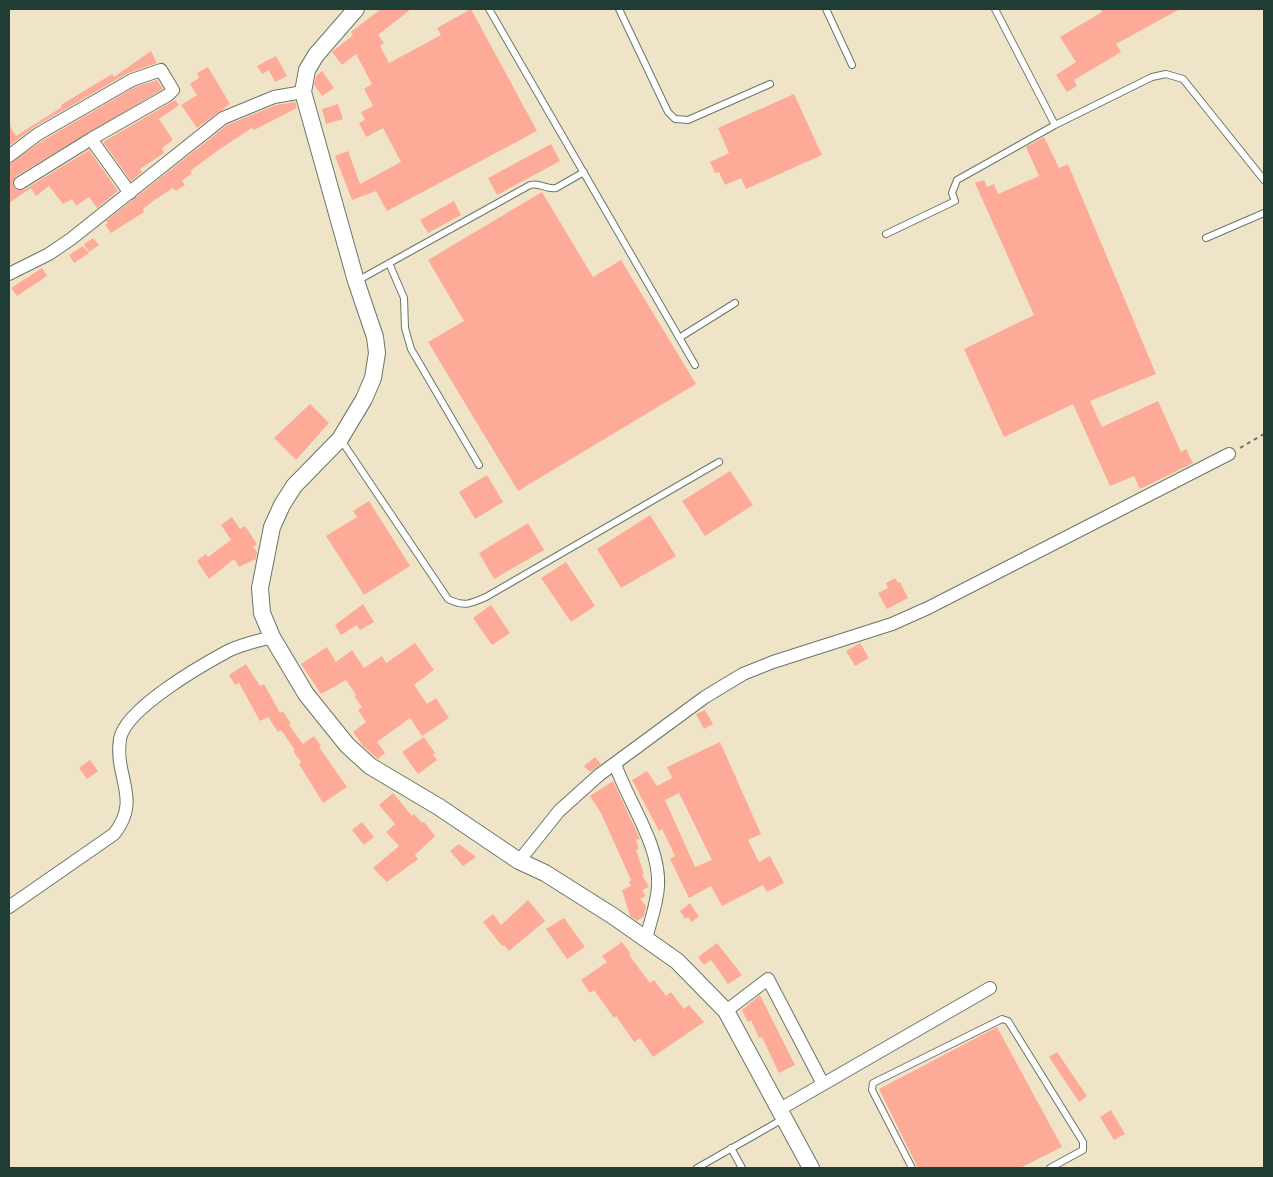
<!DOCTYPE html>
<style>
body{margin:0}
#map{position:relative;width:1273px;height:1177px;overflow:hidden;background:#f0e4c8;font-family:"Gochi Hand",sans-serif}
canvas{display:block}
.frame{position:absolute;inset:0;border:10px solid #1f3d34;pointer-events:none}
</style>
<div id="map">
<canvas width="1273" height="1177"></canvas>
<div class="frame"></div>
</div>
<script>
const context = document.querySelector('canvas').getContext('2d');
context.lineJoin = 'round';
function fillPath(path, color) {
  context.fillStyle = color;
  context.fill(path, 'evenodd');
}
function strokePath(path, color, width, dash) {
  context.strokeStyle = color;
  context.lineWidth = width;
  context.lineCap = dash ? 'butt' : 'round';
  context.setLineDash(dash || []);
  context.stroke(path);
}
fillPath(new Path2D(`
 M381,9H411L378,35L384,43L380,46L389,63L441,35L437,28L471,9L537,131L387,211L376,191L352,200L335,156L348,151L360,184L401,162L383,128L366,137L359,123L365,120L361,112L373,106L364,89L372,84L356,54L342,65L332,52L353,35L351,32Z
 M1100,9H1180L1116,44L1121,52L1074,80L1077,86L1067,92L1056,75L1076,62L1060,37L1102,12Z
 M151,51L157,63L128,73L34,127L9,146V124L16,136L62,107L61,105L112,74L114,77Z
 M276,56L287,76L275,82L269,70L262,74L257,66Z
 M208,67L230,104L197,128L181,105L197,95L190,84L199,78L197,73Z
 M322,71L334,88L322,96L314,85L316,76Z
 M157,80L163,89L16,176L12,183L16,190H24L89,150L118,191L97,208L89,197L76,206L72,199L63,204L49,186L36,196L31,188L9,203V164L42,141L135,87Z
 M794,94L822,155L746,189L741,178L725,185L719,172L715,173L710,162L729,153L718,128Z
 M175,100L179,105L159,119L173,140L162,148L164,153L140,169L142,172L131,181L103,142Z
 M295,102L297,108L254,130L252,128L220,149L190,171L192,173L182,181L185,185L176,191L173,188L153,201L143,209L144,212L111,233L105,225L108,223L106,221L227,125L276,105Z
 M338,104L343,119L326,124L322,109Z
 M1044,137L1059,168L1068,164L1156,374L1090,401L1102,427L1158,401L1181,452L1186,449L1193,463L1140,489L1134,476L1110,486L1073,404L1004,437L964,349L1034,315L975,183L984,180L987,187L994,184L998,194L1039,176L1026,147Z
 M551,144L560,161L497,195L488,178Z
 M542,192L593,277L621,260L696,384L518,491L428,342L464,321L428,260Z
 M454,201L461,215L428,233L420,220Z
 M93,238L99,245L89,252L84,244Z
 M83,246L89,253L74,263L69,255Z
 M42,268L47,276L17,296L11,288Z
 M310,404L329,423L296,460L274,438Z
 M730,471L753,505L705,536L682,501Z
 M487,475L503,502L475,519L459,492Z
 M369,501L410,566L364,595L326,536L357,517L353,511Z
 M650,515L676,556L621,588L597,549Z
 M232,517L240,529L245,526L257,544L253,547L257,552L256,559L239,567L234,559L209,579L197,561L206,554L208,557L231,540L221,525Z
 M528,523L544,550L494,579L479,553Z
 M566,562L595,606L571,622L541,578Z
 M895,578L898,583L900,582L908,598L887,609L878,593L888,588L886,583Z
 M363,604L374,622L360,630L357,625L341,635L335,625Z
 M491,605L510,633L492,645L473,618Z
 M415,643L434,670L414,685L427,704L436,698L449,718L422,736L410,718L377,742L385,753L378,759L363,746L353,732L366,722L358,710L362,707L354,696L356,695L346,680L321,694L301,664L327,647L336,662L352,650L364,668L382,656L386,663Z
 M860,643L869,658L855,666L846,651Z
 M246,664L260,686L264,684L280,713L283,711L291,724L289,725L303,744L314,736L321,746L319,747L347,787L323,803L299,764L301,762L293,751L295,750L281,730L278,732L268,717L260,721L239,683L235,685L229,675Z
 M705,710L713,724L704,729L696,714Z
 M424,737L435,753L433,755L437,760L418,774L402,752Z
 M720,742L761,834L748,840L759,862L770,856L784,883L767,892L763,885L722,906L711,886L689,898L670,859L675,856L662,829L659,831L632,780L647,771L657,786L672,778L667,767ZM679,793L712,860L695,867L665,800Z
 M595,757L601,764L590,772L584,766Z
 M90,760L98,771L87,779L79,768Z
 M613,781L640,839L636,840L639,849L636,850L644,874L642,875L649,887L642,890L646,896L640,899L646,906L644,916L637,921L630,916L622,890L631,886L629,882L631,880L601,813L590,796Z
 M393,793L412,816L414,814L422,823L424,822L435,836L415,855L418,859L387,882L373,868L399,846L386,832L395,824L379,805Z
 M362,822L374,837L364,845L352,830Z
 M459,844L476,857L463,866L450,851Z
 M528,900L545,921L509,951L504,945L502,946L483,922L493,914L501,925Z
 M690,903L699,917L691,922L688,917L685,919L680,911Z
 M564,918L585,947L567,959L546,929Z
 M622,942L631,954L629,955L650,983L654,980L666,996L671,992L684,1009L689,1005L704,1022L653,1057L640,1038L634,1042L616,1016L614,1018L594,990L590,993L581,980L607,962L602,956Z
 M717,943L742,975L728,984L711,960L704,965L698,957Z
 M760,995L795,1065L779,1073L762,1037L759,1038L751,1020L748,1022L742,1010Z
 M997,1027L1062,1147L1020,1168H918L879,1089Z
 M1057,1052L1087,1096L1079,1102L1049,1057Z
 M1111,1110L1125,1134L1114,1140L1100,1117Z`), '#fdab98');
const service = new Path2D(`
 M489,9L695,365
 M619,9L668,112L675,119L688,120L770,84
 M826,9L852,65
 M995,9L1055,125L1152,77L1166,74L1183,79L1264,180
 M886,234L955,201L952,193L957,180L1055,125
 M1206,238L1264,213
 M389,263L404,298L405,328L411,349L479,465
 M357,281L530,185C540,182 546,190 556,188L584,172
 M679,338L735,303
 M341,440L448,599C464,607 470,604 486,597L719,462
 M731,1148L742,1168
 M697,1168L783,1119
 M912,1168L872,1090L873,1083L1002,1019L1008,1021L1083,1142V1150L1050,1168`);
const minor = new Path2D(`
 M9,156L38,134L132,80L161,70L173,90L168,95L91,139L130,193
 M20,183L91,139
 M9,274L49,254L71,239L223,118L274,97L303,92
 M615,764C628,802 661,846 658,887C657,904 650,922 646,939
 M519,861L559,811L599,775L705,697L743,674L773,662L892,624L928,608L1229,454
 M9,907L114,834C142,799 114,777 120,739C125,709 202,665 228,651C242,644 257,641 272,637
 M726,1011L768,979L823,1084
 M780,1109L990,988`);
const tertiary = new Path2D(`
 M356,9L316,55L307,70L303,92L356,281L375,337L377,353L373,378L364,399L340,439L294,486L282,505L272,527L260,588L262,613L272,637L306,694L347,745L370,766L439,807L519,861L545,873L613,916L677,961L726,1011L811,1168`);
strokePath(service, '#687768', 8);
strokePath(minor, '#687768', 14);
strokePath(tertiary, '#687768', 18);
strokePath(new Path2D(`
 M1240,448L1264,434`), '#687768', 2, [4, 4]);
strokePath(service, '#fff', 6);
strokePath(minor, '#fff', 12);
strokePath(tertiary, '#fff', 16);
</script>
